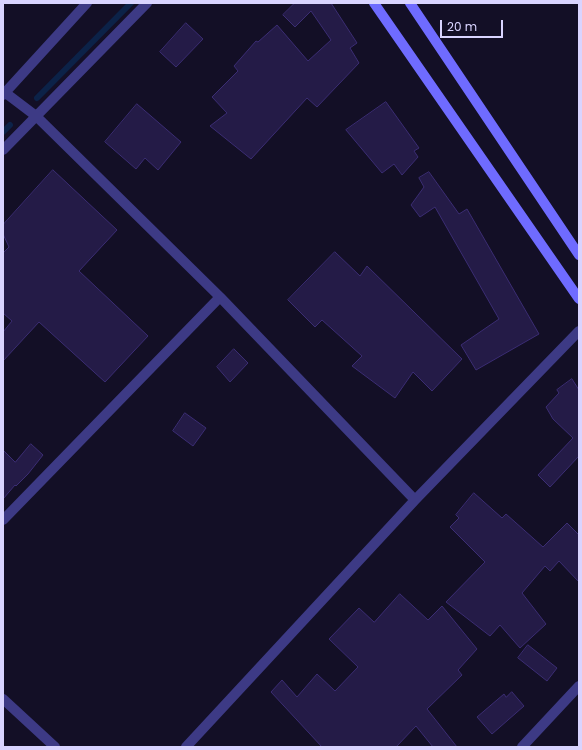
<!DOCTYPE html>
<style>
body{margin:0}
#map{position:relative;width:582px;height:750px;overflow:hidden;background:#130f26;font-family:Poppins,sans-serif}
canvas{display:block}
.frame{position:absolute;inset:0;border:4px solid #d9d4ff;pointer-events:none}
.scale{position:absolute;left:440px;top:20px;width:63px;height:18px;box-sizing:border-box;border:2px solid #d9d4ff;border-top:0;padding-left:5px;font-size:12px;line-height:14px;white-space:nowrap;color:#d9d4ff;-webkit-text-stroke:3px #130f26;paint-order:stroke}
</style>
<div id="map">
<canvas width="582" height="750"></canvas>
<div class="frame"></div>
<div class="scale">20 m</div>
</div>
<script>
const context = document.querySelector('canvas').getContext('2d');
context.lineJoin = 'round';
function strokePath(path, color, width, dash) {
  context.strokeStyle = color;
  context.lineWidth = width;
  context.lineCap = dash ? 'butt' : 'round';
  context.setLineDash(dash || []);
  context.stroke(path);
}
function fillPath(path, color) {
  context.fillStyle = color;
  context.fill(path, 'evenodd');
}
strokePath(new Path2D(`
 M37,98L131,3
 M3,132L10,125`), '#0c2248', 6);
const building = new Path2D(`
 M295,3H331L357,43L350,48L359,63L317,107L307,98L251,159L210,126L227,113L212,97L238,71L234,66L256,41L258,42L277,25L308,61L331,40L311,11L295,27L283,15Z
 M186,23L203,39L176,67L160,52Z
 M386,102L419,148L414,151L418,157L402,175L394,164L382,173L346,130Z
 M137,104L181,142L158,170L145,158L136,169L105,142Z
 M53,170L117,230L79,271L148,336L105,382L39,322L3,361V332L12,321L3,313V253L9,247L3,234V225Z
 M429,172L459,214L467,209L539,334L476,370L461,345L499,319L435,207L420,217L411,205L424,187L419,178Z
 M335,252L360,276L367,266L462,359L432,391L413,372L395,398L352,366L362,356L322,320L315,327L288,300Z
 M234,349L248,363L230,382L217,367Z
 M572,379L579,390V456L550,487L538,475L573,438L553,419L546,407L559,393L557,390Z
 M185,413L206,428L193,446L173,431Z
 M31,444L43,455L28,474L16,486L15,485L3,499V450L15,462Z
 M474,493L502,518L506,514L543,547L567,523L579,535V582L559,561L550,571L545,566L522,593L546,624L520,648L500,625L490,636L446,602L485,562L450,527L459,518L456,515Z
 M400,594L428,620L442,606L477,649L458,670L462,675L427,709L457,747H433L416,726L396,747H322L271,692L282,680L297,697L317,674L335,691L358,667L329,639L359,608L374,622Z
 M528,645L557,668L547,681L518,658Z
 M512,692L524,706L492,734L477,717L504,694L506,697Z`);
fillPath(building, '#241b47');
strokePath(building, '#3b2d73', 1);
strokePath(new Path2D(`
 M3,91L36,116L220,297L415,500
 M3,95L87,3
 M3,150L147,3
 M3,520L220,297
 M3,699L55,747
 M186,747L415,500L579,331
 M522,747L579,686`), '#3d3a85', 10);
strokePath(new Path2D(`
 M374,3L579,299
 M410,3L579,255`), '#6f6bff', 10);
</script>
